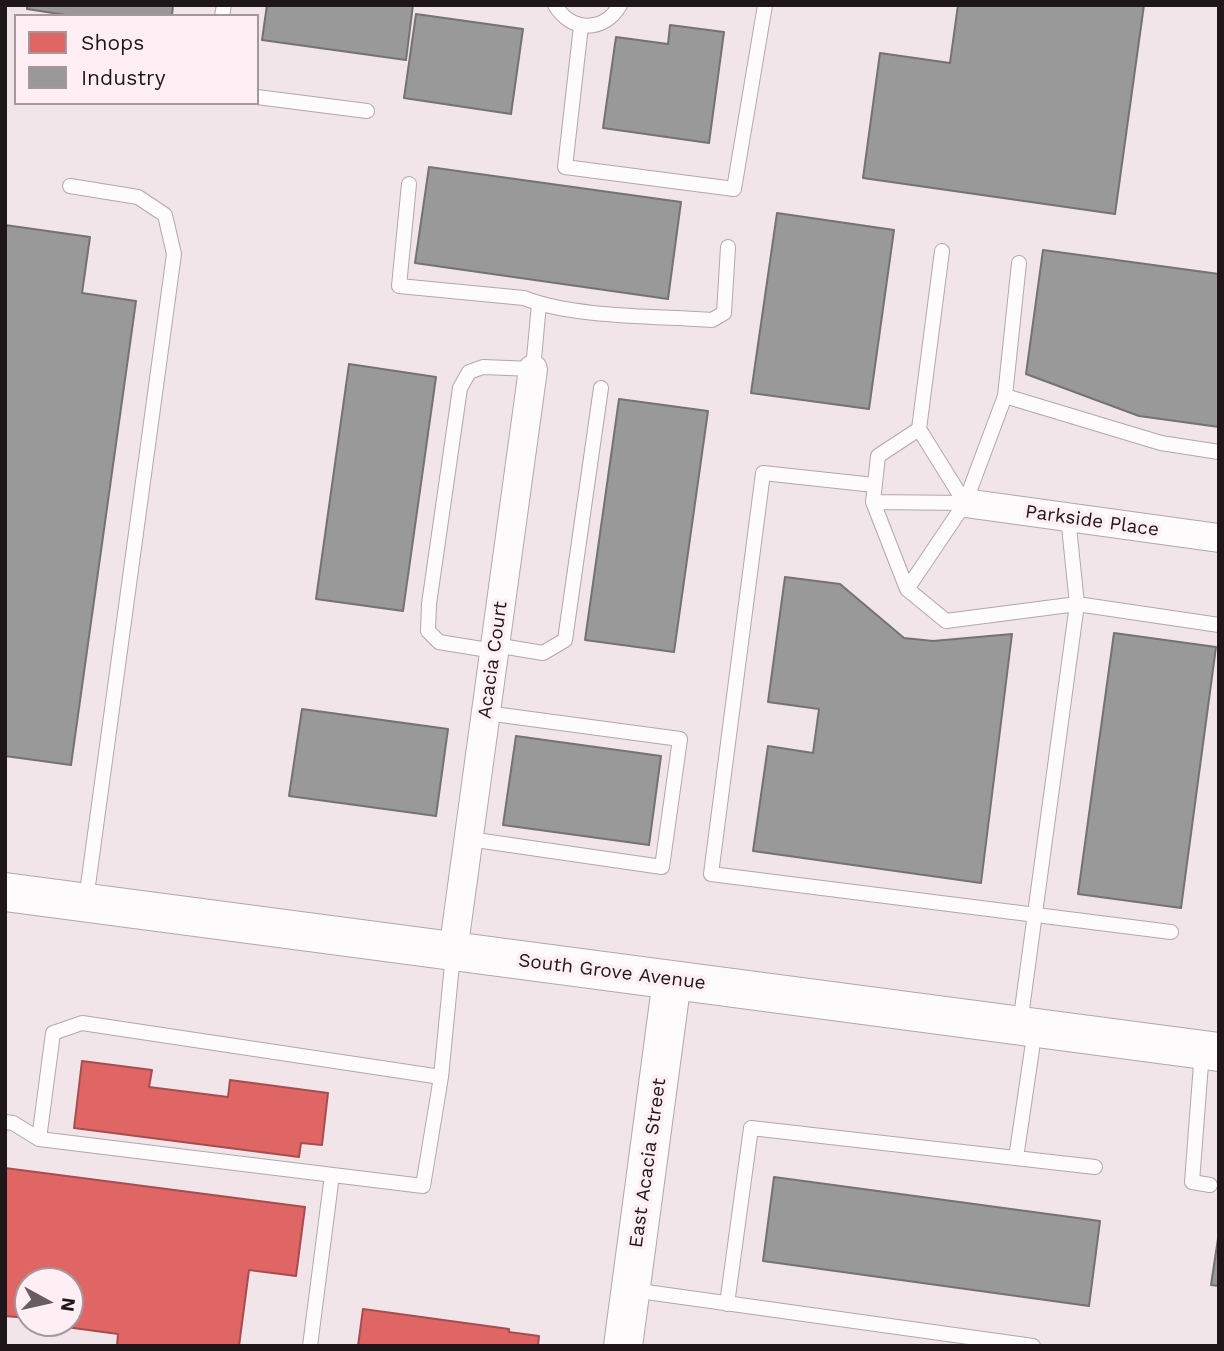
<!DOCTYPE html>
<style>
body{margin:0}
#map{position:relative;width:1224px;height:1351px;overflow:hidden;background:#f2e5e9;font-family:"Work Sans",sans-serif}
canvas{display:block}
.frame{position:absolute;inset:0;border:7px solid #1e1619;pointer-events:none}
.legend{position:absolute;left:14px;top:14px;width:245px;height:91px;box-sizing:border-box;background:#ffeff4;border:2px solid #a5989c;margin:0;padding:9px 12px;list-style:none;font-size:21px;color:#1e1619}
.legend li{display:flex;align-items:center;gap:14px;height:35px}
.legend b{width:35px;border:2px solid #a5989c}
.north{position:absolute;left:14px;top:1267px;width:70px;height:70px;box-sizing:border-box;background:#ffeff4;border:2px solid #a5989c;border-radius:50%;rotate:98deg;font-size:19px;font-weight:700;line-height:28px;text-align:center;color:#1e1619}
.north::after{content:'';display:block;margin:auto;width:24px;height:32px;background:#685e62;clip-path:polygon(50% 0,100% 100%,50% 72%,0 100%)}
</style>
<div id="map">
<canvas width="1224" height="1351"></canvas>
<div class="frame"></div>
<ul class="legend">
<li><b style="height:19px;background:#e06666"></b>Shops</li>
<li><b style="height:19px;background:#999"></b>Industry</li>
</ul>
<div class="north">N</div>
</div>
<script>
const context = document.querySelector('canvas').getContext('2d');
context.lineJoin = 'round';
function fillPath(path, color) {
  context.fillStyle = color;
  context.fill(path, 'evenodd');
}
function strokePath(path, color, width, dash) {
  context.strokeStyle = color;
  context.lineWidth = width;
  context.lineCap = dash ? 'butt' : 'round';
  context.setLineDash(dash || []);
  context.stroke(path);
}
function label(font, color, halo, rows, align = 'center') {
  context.font = font + ' "Work Sans",sans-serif';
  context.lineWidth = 7;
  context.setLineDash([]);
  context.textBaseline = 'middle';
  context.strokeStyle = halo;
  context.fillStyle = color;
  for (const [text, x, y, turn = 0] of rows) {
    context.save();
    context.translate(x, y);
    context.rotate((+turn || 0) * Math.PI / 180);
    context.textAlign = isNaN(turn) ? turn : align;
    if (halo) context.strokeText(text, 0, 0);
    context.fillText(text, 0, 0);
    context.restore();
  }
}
const shops = new Path2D(`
 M82,1061L152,1070L149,1087L228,1097L230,1080L328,1093L322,1145L301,1143L299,1157L74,1128Z
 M5,1168L305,1207L296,1276L249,1270L239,1346H124L117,1345L118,1334L36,1323H70V1281H28V1318L5,1316Z
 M363,1309L509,1329V1332L539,1336L538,1346H358Z`);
fillPath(shops, '#e06666');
strokePath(shops, '#a64e4f', 2);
const industry = new Path2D(`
 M27,5H173L172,16H72L27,9Z
 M267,5H413L406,60L262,40Z
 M958,5H1144L1115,214L863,178L880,53L950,63Z
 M416,14L523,29L511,114L404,98Z
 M670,25L724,32L709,143L603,128L616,37L668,44Z
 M429,167L681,202L668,299L415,263Z
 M777,213L894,230L869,409L751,393Z
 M5,225L90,237L82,293L136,301L71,765L5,756Z
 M1043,250L1219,274V427L1139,416L1026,374Z
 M349,364L436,377L403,611L316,599Z
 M619,399L708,411L674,652L585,640Z
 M785,577L840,584L904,638L933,641L1012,634L981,883L753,851L768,746L813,753L819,709L768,702Z
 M1114,633L1216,647L1181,908L1078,894Z
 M302,709L448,729L436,816L289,796Z
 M516,736L661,756L649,845L503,825Z
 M774,1177L1100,1221L1089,1306L763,1261Z
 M1219,1232V1286L1211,1285Z`);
fillPath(industry, '#999');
strokePath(industry, '#747273', 2);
const lane = new Path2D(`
 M555,5C571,32 604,33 620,5
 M222,16L224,5
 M581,26L565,167L734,189L765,5
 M257,97L367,111
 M409,184L399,286L524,298C574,318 657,316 712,320L724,313L728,247
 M70,186L138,197L165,215L174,254L86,900
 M942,251L919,429L965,503
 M1005,396L1161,443L1219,452
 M919,429L878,456L873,502L907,589L946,621L1077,604L1020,1024
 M874,485L763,473L711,874L1171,932
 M873,502L965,503
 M1068,517L1077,604L1219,625
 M907,589L965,503L1005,396L1019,263
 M495,645L543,653L565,640L601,388
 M494,651L439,642L428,631L429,604L460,388L469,372L483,367L533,369L539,304
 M469,839L662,867L680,739L486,713
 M1202,1051L1192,1182L1210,1185
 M5,1122L13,1123L39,1139L423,1186L441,1077L453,954
 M39,1139L53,1033L82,1023L441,1077
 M1016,1158L1035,1029
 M632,1290L1033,1346
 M727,1304L751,1128L1095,1167
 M310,1346L332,1175`);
const street = new Path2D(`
 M965,503L1219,538
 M453,952L533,369`);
const secondary = new Path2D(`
 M5,892L1219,1052
 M623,1346L672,980`);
strokePath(lane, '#b2a7ab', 16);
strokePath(street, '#b2a7ab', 30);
strokePath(secondary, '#b2a7ab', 40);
strokePath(lane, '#fdfbfc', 14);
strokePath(street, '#fdfbfc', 28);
strokePath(secondary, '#fdfbfc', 38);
label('19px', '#1e1619', '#ffeff4', [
 ["Parkside Place",1092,521,8],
 ["Acacia Court",493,660,-82],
 ["South Grove Avenue",612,972,7],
 ["East Acacia Street",648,1163,-82]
]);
</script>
